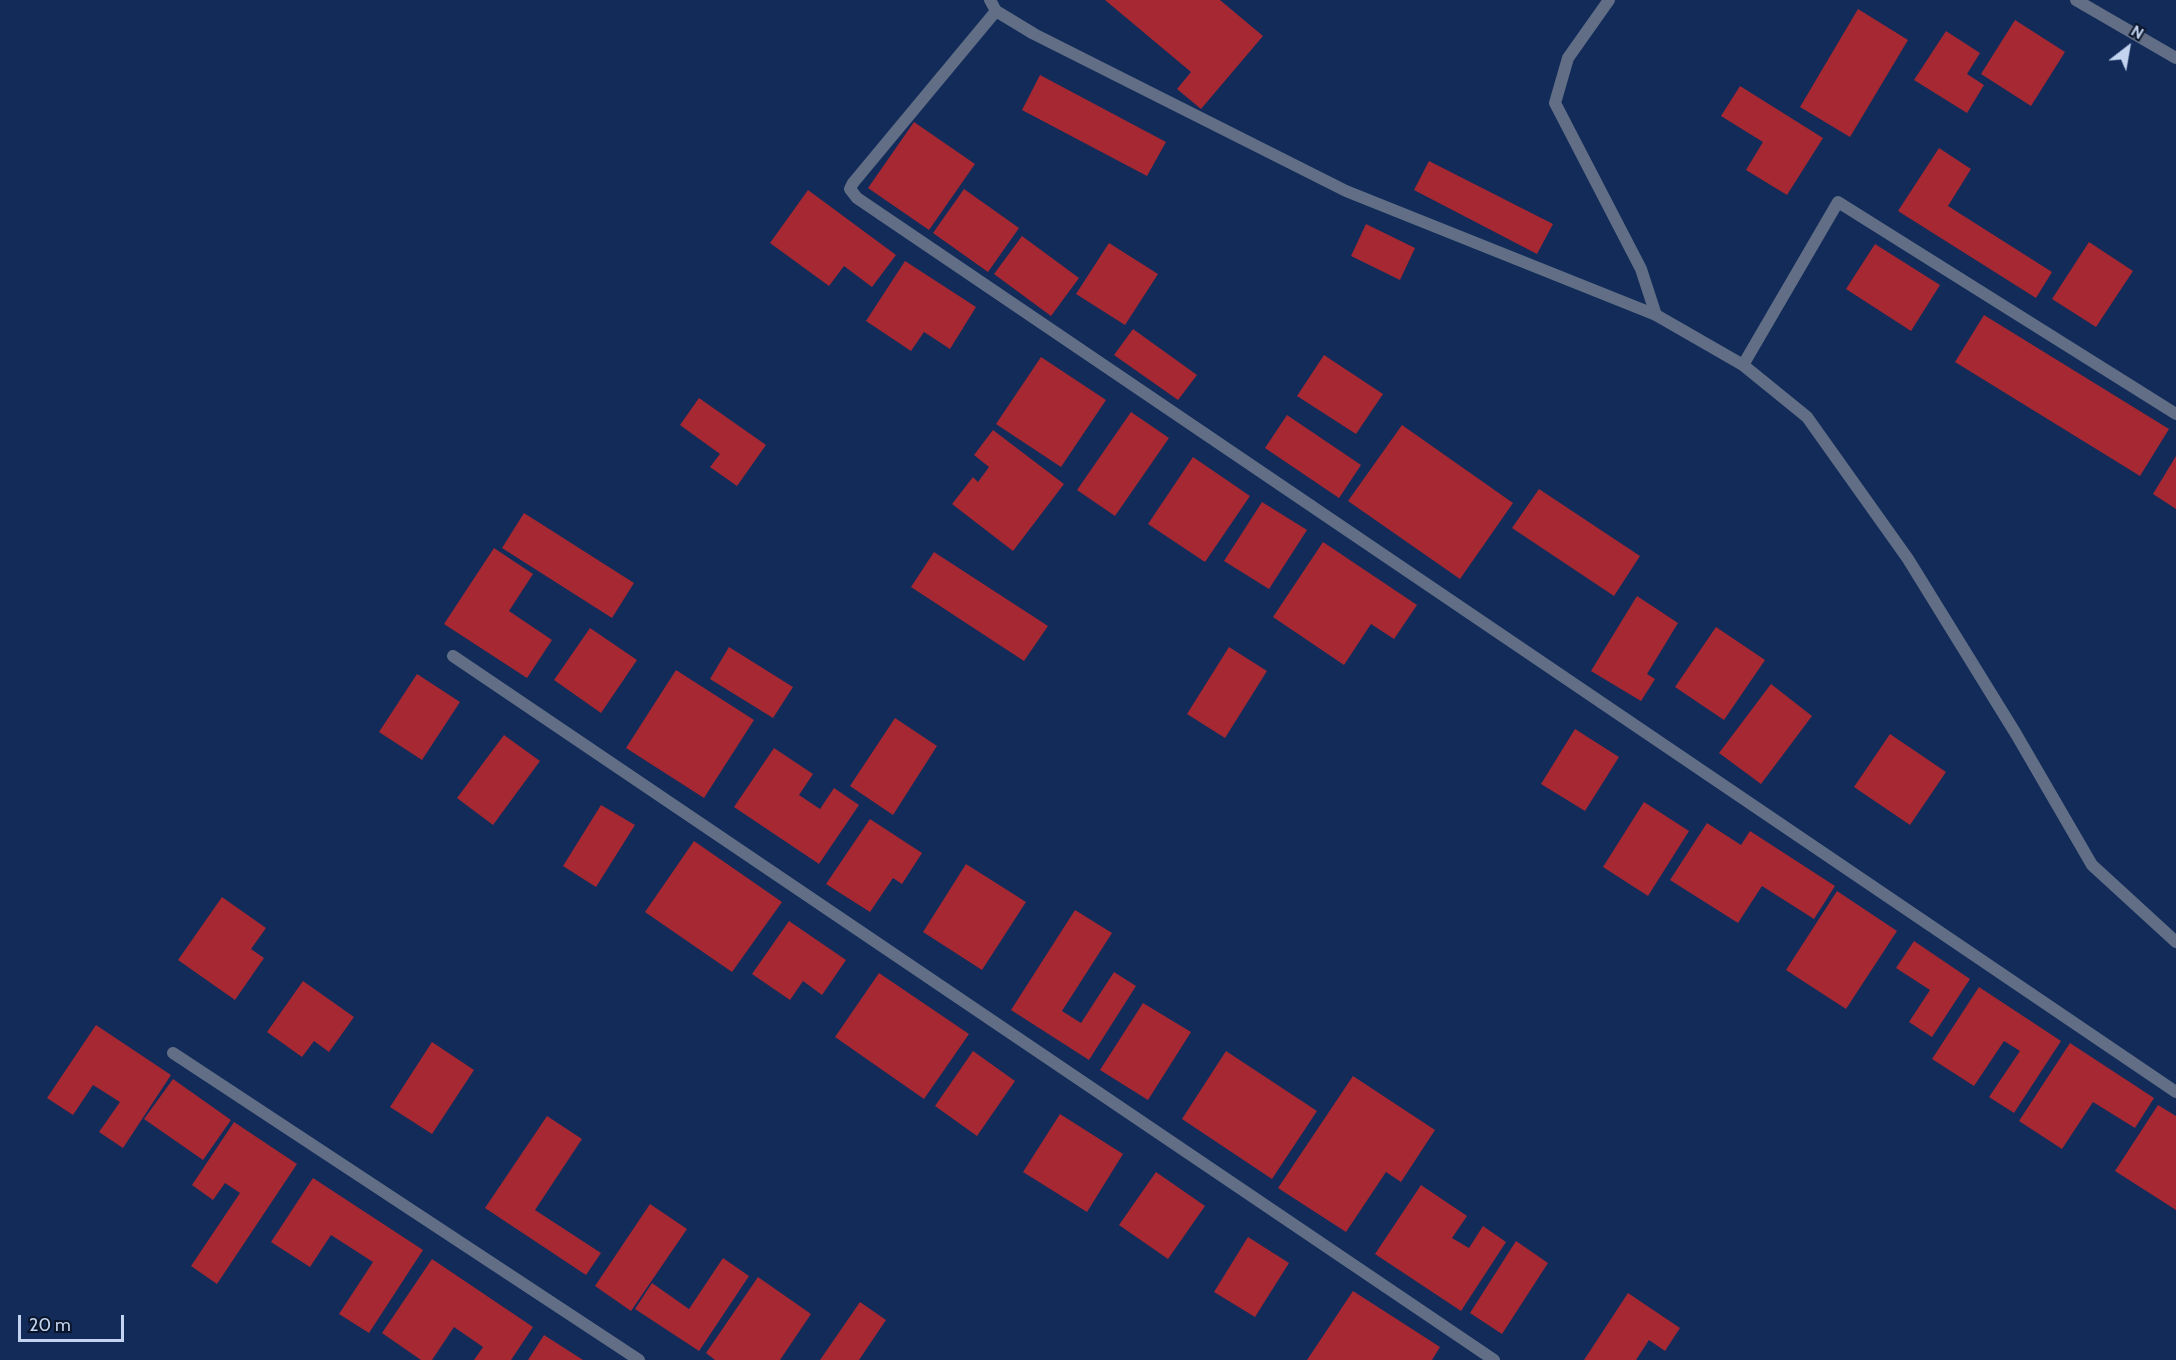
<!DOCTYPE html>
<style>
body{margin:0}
#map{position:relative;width:2176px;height:1360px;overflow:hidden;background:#122b59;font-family:Cabin,sans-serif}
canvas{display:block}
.north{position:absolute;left:2098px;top:18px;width:60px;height:60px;-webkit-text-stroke:4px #0a1529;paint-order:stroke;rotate:31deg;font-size:16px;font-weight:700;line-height:24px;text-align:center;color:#c3d4f1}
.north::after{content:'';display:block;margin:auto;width:21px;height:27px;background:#c3d4f1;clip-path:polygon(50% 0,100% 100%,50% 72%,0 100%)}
.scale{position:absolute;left:18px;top:1315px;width:106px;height:27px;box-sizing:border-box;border:3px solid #c3d4f1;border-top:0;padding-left:8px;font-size:18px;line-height:21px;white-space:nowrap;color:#c3d4f1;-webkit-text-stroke:4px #0a1529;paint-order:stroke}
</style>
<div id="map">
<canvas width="2176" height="1360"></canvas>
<div class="north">N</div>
<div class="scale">20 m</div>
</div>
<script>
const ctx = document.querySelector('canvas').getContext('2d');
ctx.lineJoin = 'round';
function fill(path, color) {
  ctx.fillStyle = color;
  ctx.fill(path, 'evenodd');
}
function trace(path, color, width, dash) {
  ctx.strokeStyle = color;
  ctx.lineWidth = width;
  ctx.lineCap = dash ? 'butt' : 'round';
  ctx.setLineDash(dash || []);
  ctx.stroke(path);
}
fill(new Path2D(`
 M1105,0H1220L1263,36L1201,109L1177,89L1191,72Z
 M1858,9L1908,40L1850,137L1800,107Z
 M2015,20L2065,52L2031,106L1981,74Z
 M1946,31L1980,53L1967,74L1984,85L1967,113L1914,80Z
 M1040,75L1166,142L1147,176L1022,110Z
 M1740,86L1823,138L1787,195L1746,170L1763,142L1721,116Z
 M914,122L975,164L929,230L868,188Z
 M1939,148L1971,169L1948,206L2052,272L2036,298L1898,211Z
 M1429,161L1553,224L1537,254L1414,190Z
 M964,189L1019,228L988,272L933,233Z
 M808,190L896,255L872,287L844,266L829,286L770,243Z
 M1366,224L1415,248L1400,280L1351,256Z
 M1022,236L1079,278L1051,316L994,274Z
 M2089,242L2133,271L2096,327L2052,299Z
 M1109,243L1158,274L1125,325L1076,294Z
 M1875,244L1940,285L1911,331L1846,289Z
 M905,261L976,307L950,349L924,332L911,351L866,321Z
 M1984,315L2169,429L2140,476L1955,362Z
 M1133,329L1197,375L1178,400L1114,355Z
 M1324,355L1383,394L1356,434L1297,396Z
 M1041,357L1106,400L1061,467L996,424Z
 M699,398L766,445L737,486L710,467L720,454L680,425Z
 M1131,412L1169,438L1115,516L1077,490Z
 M1287,415L1361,465L1339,498L1265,448Z
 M1402,425L1513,503L1460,579L1348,501Z
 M993,430L1064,484L1013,551L952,504L973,477L978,482L989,467L974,455Z
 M2176,456V509L2153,494Z
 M1193,457L1250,496L1205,562L1148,524Z
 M1539,489L1640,556L1614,596L1512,528Z
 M1262,502L1307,530L1269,589L1224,561Z
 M524,513L634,583L612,618L502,548Z
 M1323,542L1417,605L1394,639L1371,624L1344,665L1273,617Z
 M494,548L533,574L509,611L552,640L527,678L444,624Z
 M934,552L1048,626L1024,661L911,587Z
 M1637,596L1678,623L1647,674L1655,679L1641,701L1591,671Z
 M1716,627L1765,660L1724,720L1675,687Z
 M590,628L637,660L601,713L554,680Z
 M729,647L793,687L773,718L710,679Z
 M1229,647L1267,671L1225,738L1187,714Z
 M676,670L754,720L704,798L626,748Z
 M417,674L460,702L422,760L379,732Z
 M1771,684L1812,716L1761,784L1719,753Z
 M895,718L937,746L893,815L850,786Z
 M1575,729L1619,757L1585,811L1541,784Z
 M1890,734L1946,772L1910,825L1854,787Z
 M504,735L540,761L493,825L457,798Z
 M774,748L813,774L799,795L820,809L834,788L859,805L819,864L734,807Z
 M1644,802L1689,831L1648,896L1603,867Z
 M601,805L635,825L596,887L563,866Z
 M870,819L922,853L902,884L893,878L870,912L826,884Z
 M1707,823L1741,845L1750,831L1835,886L1814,919L1762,886L1738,923L1670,880Z
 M694,841L782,902L732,972L645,912Z
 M966,864L1026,902L982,970L923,932Z
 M1837,891L1897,931L1846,1009L1786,970Z
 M222,897L266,928L251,949L264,958L235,1000L178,960Z
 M1075,910L1112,933L1062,1011L1081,1023L1114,972L1136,986L1089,1060L1011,1010Z
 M789,921L846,960L822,995L803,981L790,1000L752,974Z
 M1914,941L1970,979L1932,1037L1909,1022L1930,990L1896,968Z
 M879,973L969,1034L924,1099L835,1037Z
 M303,981L354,1017L329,1052L314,1041L302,1057L267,1032Z
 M1979,987L2061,1041L2014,1113L1989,1097L2020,1051L2004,1041L1974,1086L1932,1059Z
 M1143,1003L1191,1032L1148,1100L1100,1070Z
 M96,1025L171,1075L123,1148L99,1132L120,1102L93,1085L73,1115L47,1098Z
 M432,1042L474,1070L432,1134L390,1107Z
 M2070,1043L2154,1098L2135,1128L2093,1102L2062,1149L2019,1121Z
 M973,1051L1015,1081L977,1136L935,1106Z
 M1226,1051L1317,1111L1272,1179L1182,1119Z
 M1353,1076L1435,1130L1401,1182L1386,1172L1346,1232L1278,1188Z
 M173,1079L231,1120L203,1160L144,1119Z
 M2158,1105L2176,1116V1210L2115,1171Z
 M1060,1114L1123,1154L1087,1212L1023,1172Z
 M547,1116L582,1139L535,1210L601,1253L586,1275L485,1208Z
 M234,1122L297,1164L217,1284L191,1266L240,1193L225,1183L213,1200L192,1185Z
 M1156,1172L1205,1206L1168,1259L1119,1225Z
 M313,1178L423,1250L369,1333L339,1314L373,1262L331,1235L310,1267L271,1242Z
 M1421,1185L1467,1216L1452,1238L1469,1248L1483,1226L1506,1242L1461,1311L1375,1254Z
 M650,1204L687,1229L631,1311L595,1286Z
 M1248,1237L1289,1263L1255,1317L1214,1292Z
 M1516,1241L1548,1263L1502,1334L1470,1313Z
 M723,1258L749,1276L699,1351L635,1309L652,1283L689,1309Z
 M432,1259L533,1327L511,1360H474L483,1347L454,1327L432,1360H421L382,1333Z
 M758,1277L811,1314L780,1360H715L706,1353Z
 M1353,1291L1440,1347L1432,1360H1307Z
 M1628,1293L1680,1328L1665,1351L1649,1340L1636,1360H1584Z
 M860,1302L886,1320L859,1360H820Z
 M544,1335L583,1360H528Z`), '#a52833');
trace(new Path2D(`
 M1609,0L1568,58L1555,103L1641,269L1656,315
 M2076,0L2176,58
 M1743,365L1838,202L2176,414`), '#616e85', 12);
trace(new Path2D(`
 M990,0L996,11L853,183L850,189L857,198L2176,1092
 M996,11L1034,34L1346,191L1656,315L1743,365L1807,417L1908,559L2016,734L2092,865L2176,942
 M453,656L1494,1360
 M173,1053L639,1360`), '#616e85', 12);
</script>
